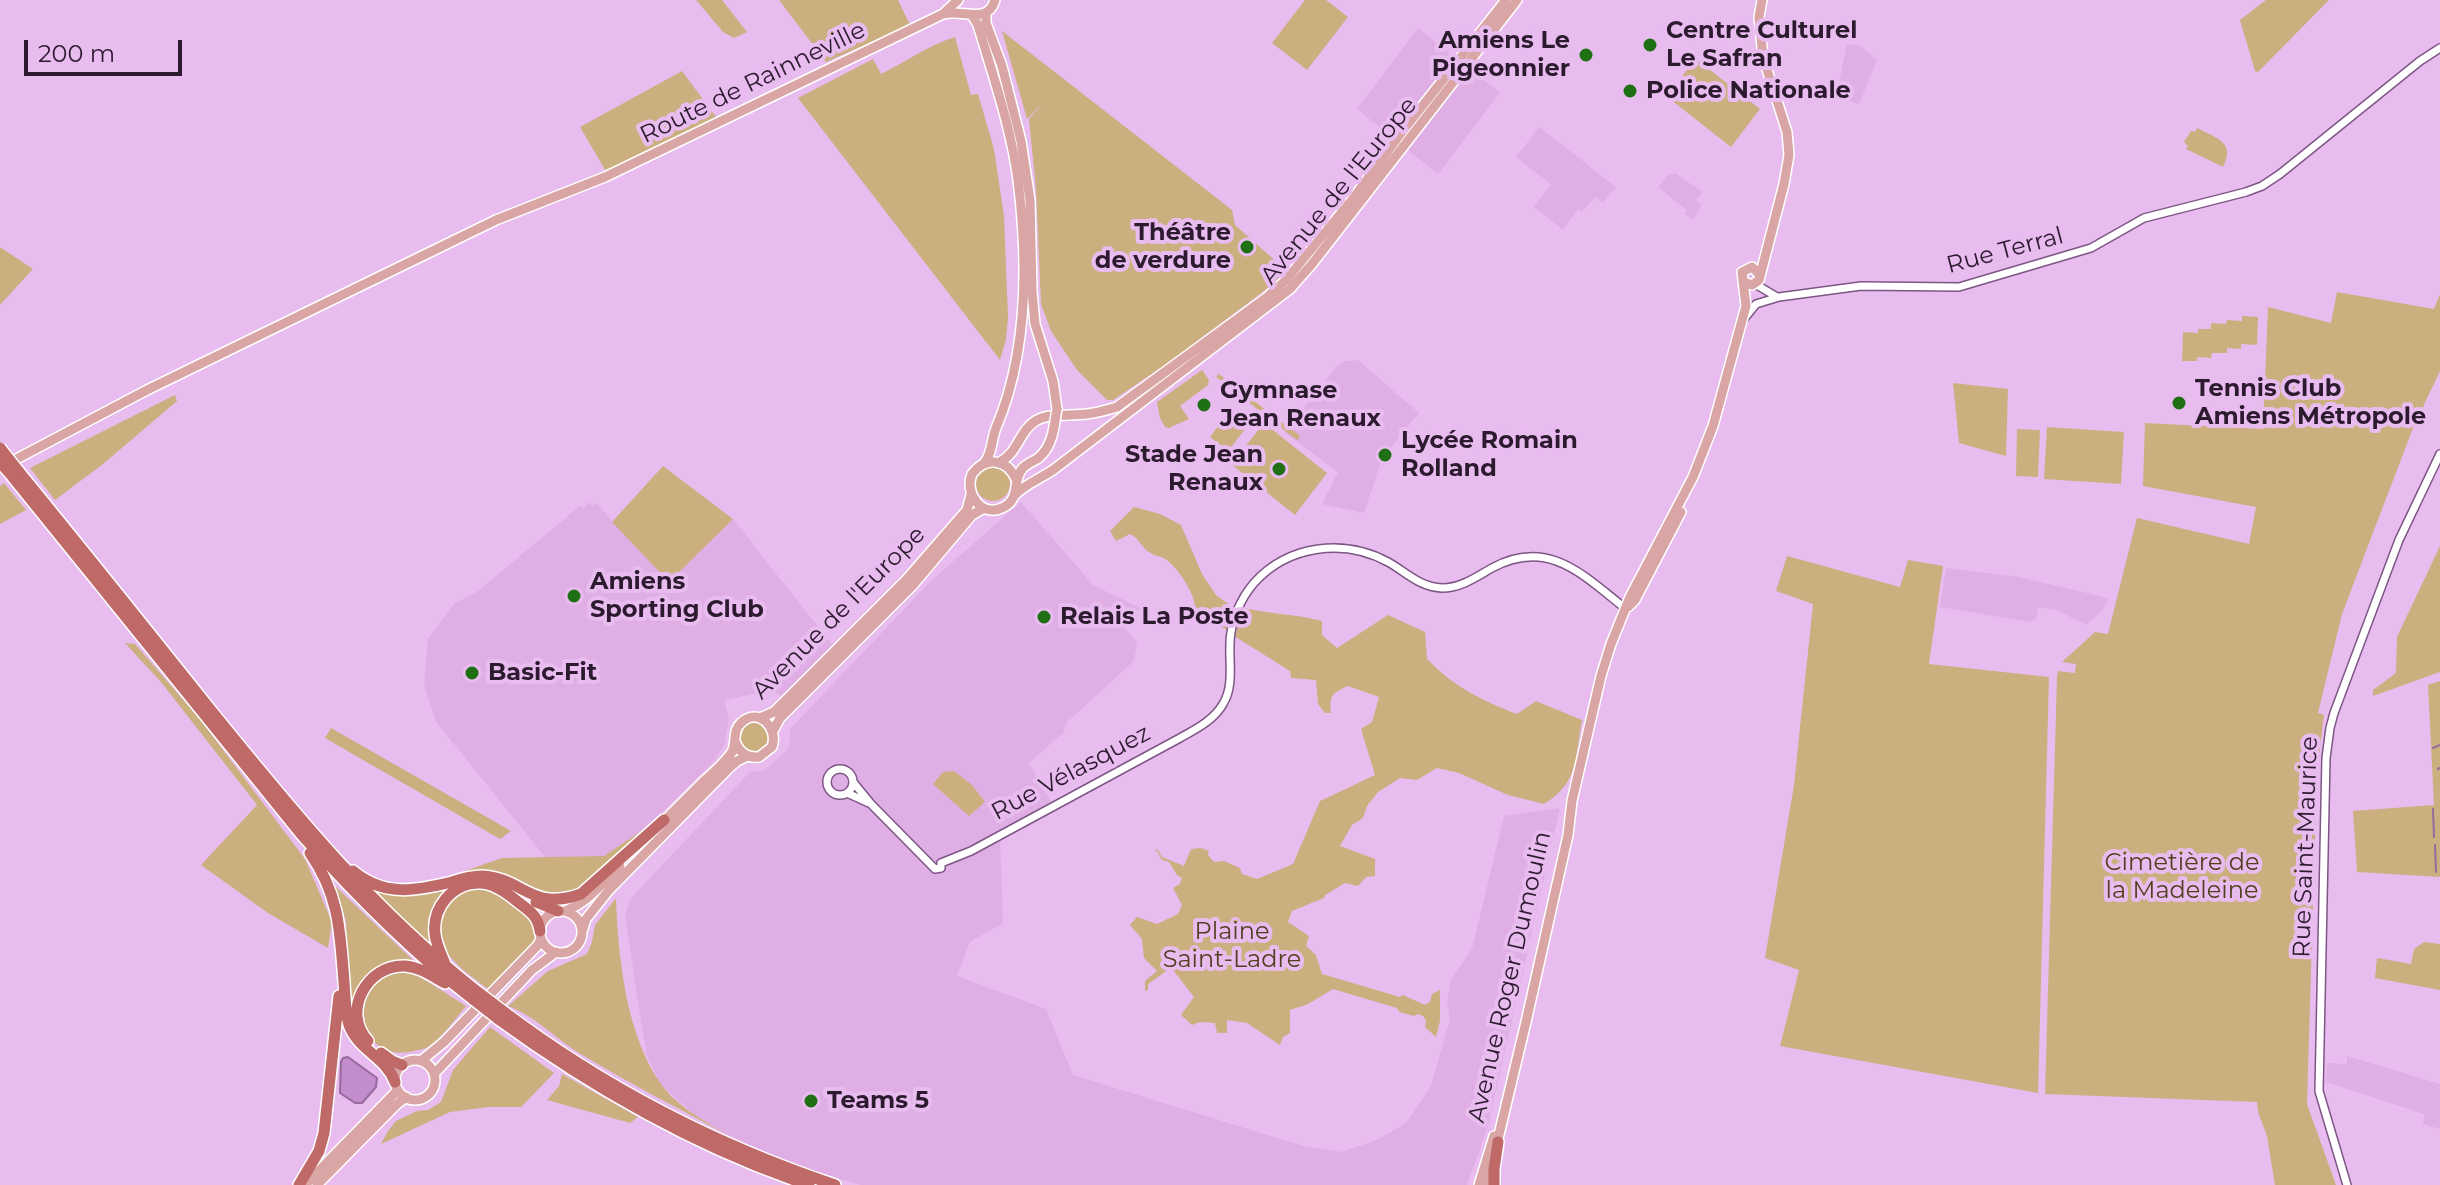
<!DOCTYPE html>
<meta charset="utf-8">
<style>
body{margin:0}
#map{position:relative;width:2440px;height:1185px;overflow:hidden;background:#e9bcf0;font-family:Montserrat,sans-serif}
canvas{display:block}
.scale{position:absolute;left:24px;top:40px;width:158px;height:36px;box-sizing:border-box;border:4px solid #2c1b2e;border-top:0;padding-left:10px;font-size:24px;line-height:28px;white-space:nowrap;color:#2c1b2e;-webkit-text-stroke:6px #e9bcf0;paint-order:stroke}
</style>
<div id="map">
<canvas width="2440" height="1185"></canvas>
<div class="scale">200 m</div>
</div>
<script>
const ctx = document.querySelector('canvas').getContext('2d');
ctx.lineJoin = 'round';
function fill(path, color) {
  ctx.fillStyle = color;
  ctx.fill(path, 'evenodd');
}
function trace(path, color, width, dash) {
  ctx.strokeStyle = color;
  ctx.lineWidth = width;
  ctx.lineCap = dash ? 'butt' : 'round';
  ctx.setLineDash(dash || []);
  ctx.stroke(path);
}
function drawText(font, color, halo, rows, align = 'center') {
  ctx.font = font + ' Montserrat,sans-serif';
  ctx.lineWidth = 8;
  ctx.setLineDash([]);
  ctx.textBaseline = 'middle';
  ctx.strokeStyle = halo;
  ctx.fillStyle = color;
  for (const [text, x, y, turn = 0] of rows) {
    ctx.save();
    ctx.translate(x, y);
    ctx.rotate((+turn || 0) * Math.PI / 180);
    ctx.textAlign = isNaN(turn) ? turn : align;
    if (halo) ctx.strokeText(text, 0, 0);
    ctx.fillText(text, 0, 0);
    ctx.restore();
  }
}
fill(new Path2D(`
 M1418,28L1500,93L1438,174L1357,109Z
 M1847,44L1861,46L1877,60L1859,104L1845,100L1837,92Z
 M1539,127L1616,187L1603,203L1595,197L1582,212L1578,209L1563,230L1534,207L1551,184L1516,157Z
 M1670,173L1673,175L1675,173L1702,192L1696,200L1701,205L1693,220L1685,214L1687,210L1658,187Z
 M1358,360L1419,413L1382,458L1364,513L1322,504L1338,472L1284,432L1337,366L1345,361Z
 M589,502L592,506L596,503L669,582L733,519L835,648L781,696L771,690L724,700L729,719L724,746L713,762L647,827L604,856L546,858L436,722L424,684L428,639L454,604L478,591L580,506L583,508Z
 M1021,502L1093,585L1140,608L1123,626L1137,642L1134,661L1066,723L1064,732L1029,763L1055,808L1000,838L1003,923L970,942L957,976L1046,1009L1073,1075L1303,1146L1341,1152L1377,1140L1406,1123L1431,1086L1450,1019L1447,1001L1451,979L1472,949L1504,816L1560,808L1488,1126L1467,1185H861L797,1166L730,1136L695,1115L661,1085L647,1056L637,996L625,914L631,898L750,772L765,770L789,748L790,729L932,580Z
 M1946,568L2019,577L2108,598L2103,610L2086,625L2057,610L2038,607L2036,619L2030,622L1940,607Z
 M2347,1056L2440,1084V1129L2423,1124L2424,1114L2326,1082L2327,1063L2347,1064Z`), '#deaee5');
fill(new Path2D(`
 M696,0H722L747,32L734,38L723,32Z
 M779,0H898L910,25L826,62Z
 M1305,0H1326L1348,17L1307,70L1272,43Z
 M2266,0H2329L2258,72L2255,71L2240,20Z
 M1002,31L1232,210L1235,225L1287,271L1264,291L1168,363L1113,400H1107L1077,370L1051,331L1041,304L1036,189L1029,119L1043,103L1027,119Z
 M955,37L971,95L978,94L994,149L1004,216L1008,317L1006,339L1000,360L798,98L873,59L881,74C906,62 928,45 955,37Z
 M1696,59L1760,109L1731,147L1666,96Z
 M682,71L716,117L607,173L580,127Z
 M2197,128C2216,138 2236,142 2223,167L2186,149L2188,146L2184,142L2191,131L2195,132Z
 M0,247L33,269L0,305Z
 M2337,292L2434,309L2440,294V371L2413,428L2342,614L2318,713L2324,715L2317,771L2307,1104L2336,1185H2275L2267,1136L2258,1112L2257,1102L2045,1094L2057,677L2058,671L2075,673L2076,664L2062,662L2095,632L2108,634L2137,518L2249,544L2256,507L2143,486L2145,423L2263,429L2268,307L2331,323Z
 M2242,316L2258,317L2257,345L2241,344V349L2227,348V353H2212L2211,358L2197,357V361H2182L2183,332L2198,333V329H2211V323L2226,324L2227,320L2242,321Z
 M1202,370L1209,380L1208,385L1180,406L1189,419L1169,428L1165,427L1160,418L1157,402Z
 M1219,374L1300,436L1297,440L1216,377Z
 M1953,383L2008,389L2006,456L1959,443Z
 M175,395L177,401L103,464L55,500L30,468Z
 M1230,410L1249,424L1228,451L1210,437Z
 M1264,423L1327,473L1295,515L1231,464Z
 M2047,427L2124,432L2121,484L2044,479Z
 M2017,429L2040,430L2038,477L2016,476Z
 M663,466L733,519L669,582L612,522Z
 M976 484a17 17 0 1 1 34 0a17 17 0 1 1-34 0Z
 M4,483L26,510L0,524V486Z
 M1134,507L1160,514L1181,525L1202,574L1216,595L1234,608L1227,630L1195,611C1197,596 1179,570 1167,560C1162,556 1154,556 1149,552C1141,547 1140,539 1130,534L1116,541L1110,531Z
 M2440,546V672L2373,696V690L2396,673L2397,637Z
 M1787,556L1900,587L1908,560L1943,566L1929,664L2049,677L2038,1093L1780,1046L1799,970L1765,958L1794,785L1813,604L1776,591Z
 M1244,608C1270,614 1296,614 1322,621V635L1337,648L1388,615L1425,632L1427,659C1454,687 1481,700 1517,714L1536,701L1582,720C1575,757 1579,783 1544,804L1508,795L1459,773L1437,768L1417,780L1400,778L1378,792L1367,806L1363,818L1352,825L1340,846L1375,859V876L1366,877L1358,886L1345,883L1325,895L1324,898L1292,911L1288,922L1309,936L1306,946L1316,955L1322,974L1400,997L1403,995L1425,1005L1430,1002L1432,994L1440,990V1021L1436,1037L1425,1027L1426,1021L1423,1016L1418,1014L1414,1016L1399,1012L1397,1008L1333,989L1308,1004L1290,1010V1033L1283,1037L1280,1045L1247,1023L1227,1020V1033H1217L1215,1023L1200,1022L1192,1025L1181,1015L1194,997L1173,970L1169,969L1148,984V990L1145,991V981L1157,971L1144,958L1142,939L1130,925L1137,917L1157,924L1178,914L1182,905L1173,888L1180,884L1182,878L1177,875L1169,862L1162,860L1157,851L1154,852L1157,849L1162,857L1184,866L1191,849L1201,848L1209,851L1208,855L1214,862L1224,861L1240,868L1242,874L1257,879L1293,864L1320,801L1375,775L1361,729L1372,722L1379,697L1348,686C1332,693 1329,696 1331,713H1325L1318,704L1316,680L1291,678L1290,671L1234,636Z
 M125,643L135,644L199,718L305,859L332,922L328,948L268,913L201,865L257,805L161,682Z
 M2440,681V877L2357,872L2353,811L2434,805L2428,685Z
 M740 737a14 14 0 1 1 28 0a14 14 0 1 1-28 0Z
 M331,728L511,831L500,839L325,738Z
 M954,771L972,785L985,802L969,816L933,784L943,772Z
 M647,827L576,892L545,896L504,874L489,871H465L502,858L604,856Z
 M334,885L416,963C374,963 366,969 350,1009L346,921Z
 M446,886L448,892L438,904L435,950L368,887C395,898 419,894 446,886Z
 M472,888L492,890L528,916L536,926L535,939L527,950L488,989L463,970L443,950L438,919L455,894Z
 M616,898C618,956 626,1035 661,1084C677,1107 707,1122 730,1136C680,1109 628,1083 579,1053C555,1038 535,1016 508,1006L548,971L587,954L592,942L595,925Z
 M2424,942L2440,944V990L2375,978L2377,958L2411,964L2414,949Z
 M411,971L466,1006C455,1019 442,1038 428,1047C423,1050 415,1050 410,1052C356,1062 337,975 411,971Z
 M490,1027L554,1073L521,1107H489L450,1112L381,1144L388,1131L396,1121L417,1111L428,1110L441,1102L453,1070Z
 M562,1074L638,1117L630,1123L547,1100L559,1086Z`), '#cbaf7e');
const water = new Path2D(`
 M348,1057L377,1078L376,1087L362,1103H355L340,1093L341,1062L343,1058Z`);
fill(water, '#c38ccc');
trace(water, '#966a9d', 2);
trace(new Path2D(`
 M2433,748L2440,745
 M2438,769L2440,768
 M2433,809L2434,837
 M2435,845L2436,872`), '#966a9d', 2);
const minor = new Path2D(`
 M1755,284L1777,297
 M1743,320L1756,304L1779,297L1861,286L1959,287L2091,248L2144,218L2246,192L2262,186L2280,174L2420,61L2440,48
 M827 782a13 13 0 1 1 26 0a13 13 0 1 1-26 0Z
 M853,782L871,804L935,869L941,868V863
 M847,793L869,803
 M941,863L971,851L1180,738C1196,729 1214,720 1223,704C1234,686 1229,664 1230,644C1230,623 1240,599 1254,583C1288,545 1344,538 1388,562C1406,572 1419,587 1442,588C1461,588 1476,577 1492,568C1549,537 1584,576 1626,609
 M2347,1185L2319,1091L2326,758L2330,728L2334,713L2399,540L2440,454`);
const major = new Path2D(`
 M944,14C963,9 988,25 995,0
 M986,14V23L1002,66L1021,141L1030,200L1032,291L1035,324L1053,381L1057,409
 M972,15L978,25C993,76 1011,127 1018,180C1028,260 1028,353 996,428C991,440 993,452 985,462
 M1744,282L1752,285L1759,280L1784,184L1789,155L1787,132L1763,57L1759,17L1762,0
 M1000,462C1019,452 1019,430 1037,420C1050,413 1071,416 1087,414C1097,413 1107,410 1117,407L1266,298L1286,280L1355,196L1401,133L1506,0
 M7,464L147,390L496,220L605,177L943,14L958,0
 M1016,479C1007,459 986,456 972,474C964,494 982,519 1004,507C1021,498 1012,481 1022,469C1026,464 1032,462 1037,459C1048,451 1052,439 1054,427
 M1015,495C1024,485 1041,478 1053,470L1290,289L1312,264L1517,0
 M1628,607L1635,600L1681,512
 M760,718L774,712L907,579L967,510L971,495
 M773,731L780,718L913,585L972,515L984,508
 M661,824C676,809 691,794 706,779C715,771 725,763 732,752C737,743 732,731 741,723C758,706 779,728 772,747L759,757C747,758 739,753 735,741
 M540 932a21 21 0 1 1 42 0a21 21 0 1 1-42 0Z
 M565,911C587,903 604,882 620,866
 M583,929L586,919L609,890L729,768L737,761L748,756
 M395 1080a20 20 0 1 1 40 0a20 20 0 1 1-40 0Z
 M421,1061L444,1042L538,945L541,938
 M434,1074L532,970L556,952
 M1496,1147L1526,1022L1568,835L1572,801L1601,676L1611,644L1630,597L1693,477L1713,426L1746,306L1742,272L1752,267L1759,274
 M305,1185L398,1090
 M317,1185L396,1105L406,1097
 M1479,1185L1494,1136
 M1485,1185L1492,1161`);
const highway = new Path2D(`
 M19,472C83,550 146,629 209,708C294,813 372,909 479,993
 M12,476L302,835C355,894 411,951 474,1000
 M310,853C340,896 340,933 344,982C345,996 345,1012 349,1025C358,1050 387,1058 395,1082
 M353,871C384,897 415,891 452,882C461,879 472,876 482,876C524,878 530,912 581,894L664,820
 M536,902L558,911
 M445,964C441,954 436,944 435,934C432,908 452,883 479,883C494,883 507,893 518,902C530,911 538,916 540,931
 M504,1012C605,1088 716,1145 835,1185
 M497,1018C593,1088 696,1147 809,1185
 M368,1041C341,1012 367,964 405,966C420,967 432,976 445,983
 M381,1053L392,1061L402,1065
 M299,1185L319,1151L324,1133L339,996
 M1494,1185V1169L1498,1142`);
trace(minor, '#7e5685', 10);
trace(major, '#fff', 12);
trace(highway, '#fff', 14);
trace(minor, '#fff', 7);
trace(major, '#d9a6a5', 9);
trace(highway, '#bf6a69', 11);
const majorBridge = new Path2D(`
 M1054,427L1057,409`);
const highwayBridge = new Path2D(`
 M0,448L19,472
 M0,462L12,476
 M479,993L504,1012
 M474,1000L497,1018`);
trace(majorBridge, '#fff', 12, []);
trace(highwayBridge, '#fff', 14, []);
trace(majorBridge, '#d9a6a5', 9);
trace(highwayBridge, '#bf6a69', 11);
for (const [x, y, r, color] of [
 [1650,45,8,"#1f6f15"],
 [1586,55,8,"#1f6f15"],
 [1630,91,8,"#1f6f15"],
 [1247,247,8,"#1f6f15"],
 [2179,403,8,"#1f6f15"],
 [1204,405,8,"#1f6f15"],
 [1385,455,8,"#1f6f15"],
 [1279,469,8,"#1f6f15"],
 [574,596,8,"#1f6f15"],
 [1044,617,8,"#1f6f15"],
 [472,673,8,"#1f6f15"],
 [811,1101,8,"#1f6f15"]
]) {
  const dot = new Path2D();
  dot.arc(x, y, r, 0, 2 * Math.PI);
  ctx.fillStyle = color;
  ctx.fill(dot);
  trace(dot, '#e9bcf0', 3);
}
drawText('bold 24px', '#2c1b2e', '#e9bcf0', [
 ["Centre Culturel",1666,31],
 ["Le Safran",1666,59],
 ["Amiens Le",1570,41,"right"],
 ["Pigeonnier",1570,69,"right"],
 ["Police Nationale",1646,91],
 ["Théâtre",1231,233,"right"],
 ["de verdure",1231,261,"right"],
 ["Tennis Club",2195,389],
 ["Amiens Métropole",2195,417],
 ["Gymnase",1220,391],
 ["Jean Renaux",1220,419],
 ["Lycée Romain",1401,441],
 ["Rolland",1401,469],
 ["Stade Jean",1263,455,"right"],
 ["Renaux",1263,483,"right"],
 ["Amiens",590,582],
 ["Sporting Club",590,610],
 ["Relais La Poste",1060,617],
 ["Basic-Fit",488,673],
 ["Teams 5",827,1101]
], 'left');
drawText('24px', '#2c1b2e', '#e9bcf0', [
 ["Route de Rainneville",753,83,-26],
 ["Avenue de l'Europe",1339,191,-51],
 ["Rue Terral",2005,251,-15],
 ["Avenue de l'Europe",839,613,-45],
 ["Rue Vélasquez",1071,773,-28],
 ["Rue Saint-Maurice",2306,847,-88],
 ["Avenue Roger Dumoulin",1510,977,-77]
]);
drawText('24px', '#513f1d', '#e9bcf0', [
 ["Cimetière de",2182,863],
 ["la Madeleine",2182,891],
 ["Plaine",1232,932],
 ["Saint-Ladre",1232,960]
]);
</script>
